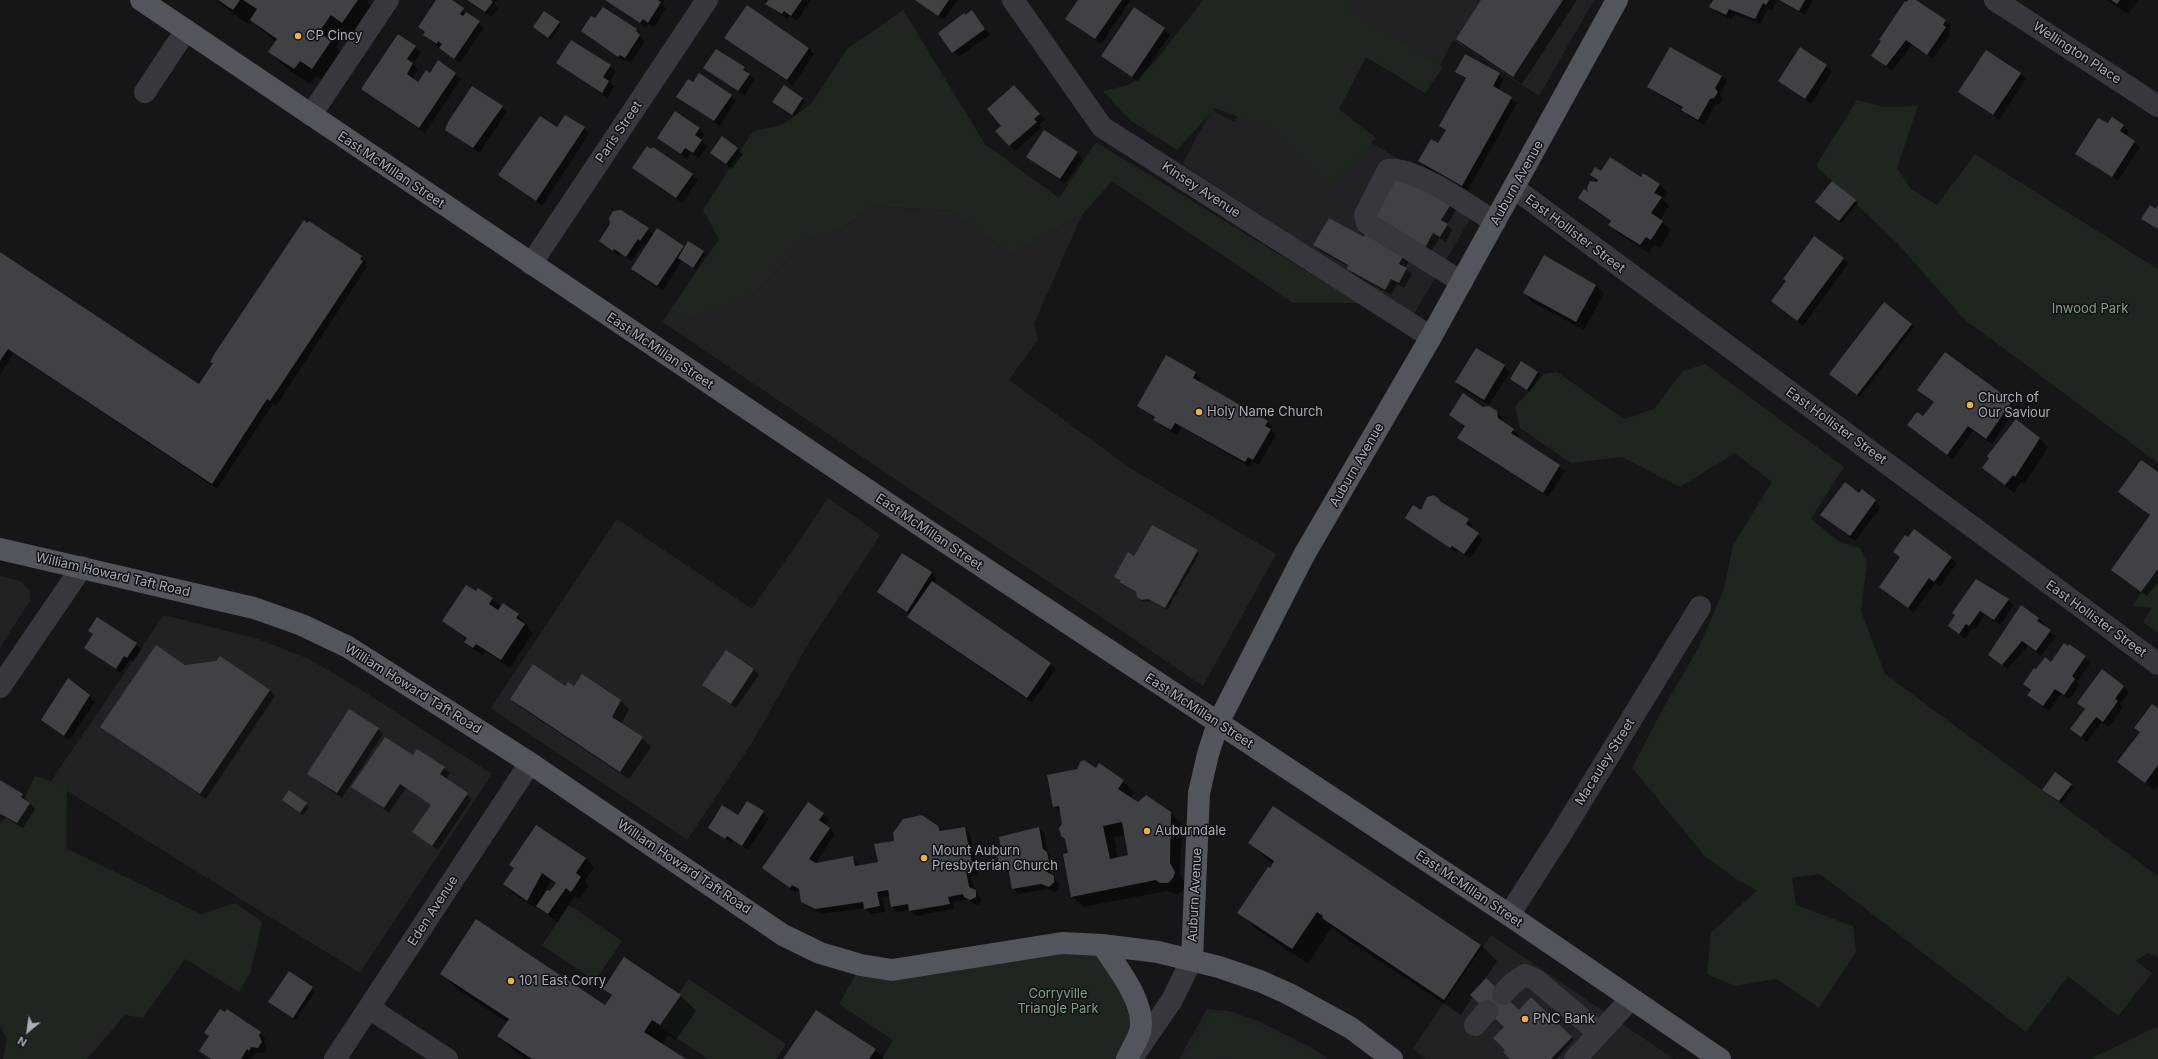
<!DOCTYPE html>
<style>
body{margin:0}
#map{position:relative;width:2158px;height:1059px;overflow:hidden;background:#161618;font-family:Inter,sans-serif}
canvas{display:block}
.north{position:absolute;left:8px;top:1011px;width:40px;height:40px;-webkit-text-stroke:3px #111113;paint-order:stroke;rotate:209deg;font-size:11px;font-weight:700;line-height:16px;text-align:center;color:#a8adb8}
.north::after{content:'';display:block;margin:auto;width:14px;height:18px;background:#a8adb8;clip-path:polygon(50% 0,100% 100%,50% 72%,0 100%)}
</style>
<div id="map">
<canvas width="2158" height="1059"></canvas>
<div class="north">N</div>
</div>
<script>
const ctx = document.querySelector('canvas').getContext('2d');
ctx.lineJoin = 'round';
function fill(path, color) {
  ctx.fillStyle = color;
  ctx.fill(path, 'evenodd');
}
function trace(path, color, width, dash) {
  ctx.strokeStyle = color;
  ctx.lineWidth = width;
  ctx.lineCap = dash ? 'butt' : 'round';
  ctx.setLineDash(dash || []);
  ctx.stroke(path);
}
function drawText(font, color, halo, rows, align = 'center') {
  ctx.font = font + ' Inter,sans-serif';
  ctx.lineWidth = 3;
  ctx.setLineDash([]);
  ctx.textBaseline = 'middle';
  ctx.strokeStyle = halo;
  ctx.fillStyle = color;
  for (const [text, x, y, turn = 0] of rows) {
    ctx.save();
    ctx.translate(x, y);
    ctx.rotate((+turn || 0) * Math.PI / 180);
    ctx.textAlign = isNaN(turn) ? turn : align;
    if (halo) ctx.strokeText(text, 0, 0);
    ctx.fillText(text, 0, 0);
    ctx.restore();
  }
}
fill(new Path2D(`
 M1333,0H1594L1539,96L1453,40L1440,65Z
 M1262,78L1478,206L1414,314L1182,164L1212,110L1234,122Z
 M874,206L951,211L1010,254L1082,215L1034,324L1038,339L1009,380L1130,468L1276,554L1203,686L662,322L670,310L755,293L807,239L838,231Z
 M828,498L880,535L811,639L753,741L687,840L491,708L617,519L752,609Z
 M0,576L20,581L30,590V601L0,647Z
 M164,615L258,639L309,659L355,686L492,774L360,973L51,781Z
 M1491,935L1674,1059H1425L1413,1048Z
 M1207,1009L1229,1011L1258,1021L1314,1049L1328,1059H1179Z`), '#222225');
fill(new Path2D(`
 M1203,0H1348L1346,7L1443,67L1425,93L1366,57L1339,109L1376,138L1330,188L1271,129L1215,108L1177,150L1131,121L1103,91L1129,85L1154,63Z
 M903,10L985,144L1059,198L1096,142L1358,303H1293L1112,181L1082,215L1010,254L951,211L874,206L838,231L807,239L755,293L683,321L670,310L719,239L703,210L753,131L782,125L812,103L847,49Z
 M1857,100L1884,107L1918,106L1897,168L1911,189L1937,205L1975,154L2158,269V463L1964,319L1898,244L1816,166Z
 M1705,364L1844,467L1811,519L1838,541L1860,548L1867,563L1861,611L1885,674L2158,876V958L2148,953L2136,961L2152,973L2118,1016L2068,976L2026,1032L1820,874L1792,878L1796,905L1853,926L1856,952L1819,1008L1776,979L1735,986L1707,974L1711,933L1757,890L1736,879L1705,856L1632,768L1660,714L1699,647L1724,589L1733,545L1772,482L1735,453L1680,487L1622,457L1571,463L1520,428L1515,407L1544,374L1557,372L1624,419L1654,409L1683,371Z
 M2158,569V633L2143,622L2152,608L2132,606Z
 M35,776L67,786L66,848L201,914L235,903L262,922L251,971L239,992L185,959L143,1018L125,1015L87,1059H3L7,1039L0,1027V823L24,799Z
 M569,905L622,941L595,981L542,945Z
 M1102,945L1136,998L1131,1059H882L893,1040L839,1004L861,965Z
 M688,979L786,1044L776,1059H708L658,1026Z
 M1214,1012C1250,1018 1291,1039 1321,1059H1225L1221,1056L1218,1059H1185L1207,1019Z
 M2158,1026V1059H2090Z`), '#1e261f');
fill(new Path2D(`
 M215,0H368L367,2L377,12L359,38L347,30L336,47L346,57L328,84L316,76L310,84L286,68L270,52L276,42L252,21L249,25Z
 M437,0H450L484,28L460,63L430,40L419,27Z
 M466,0H497L494,4L498,8L491,17Z
 M607,0H664L662,5L666,8L654,27L648,24L646,28Z
 M765,0H811L797,21L790,16L787,19L772,9Z
 M916,0H958L944,20Z
 M1079,0H1131L1101,44L1066,19Z
 M1482,0H1577L1522,84L1465,47L1457,39Z
 M1711,0H1813L1805,15L1777,0L1772,10L1769,8L1760,24L1735,14L1731,20L1716,12L1711,6L1713,1Z
 M1909,0H1914L1945,21L1951,26L1948,31L1950,34L1933,59L1912,45L1892,71L1873,56Z
 M2107,0H2138L2128,14Z
 M1135,8L1170,35L1138,82L1103,56Z
 M972,12L990,35L959,57L953,52L966,16Z
 M559,22L561,25L551,40L536,29Z
 M636,30L645,41L631,63L626,60L624,62L583,31Z
 M398,35L421,52L413,64L418,69L412,79L419,83L430,74L438,62L461,79L425,133L362,89Z
 M726,38L809,48L814,54L793,85Z
 M1670,48L1722,77L1727,82L1720,95L1723,98L1720,104L1715,105L1704,125L1688,116L1683,109L1654,92L1648,86Z
 M557,63L610,66L616,71L609,82L614,87L608,98Z
 M1826,65L1832,71L1811,104L1779,81Z
 M705,68H744L754,80L744,96Z
 M1456,72L1499,74L1504,79L1498,90L1517,103L1468,190L1425,167L1420,161L1439,145L1446,132L1440,126L1466,80Z
 M2020,74L2026,79L1999,120L1960,92Z
 M1014,86L1045,120L1039,125L1041,128L1015,151L997,131L1003,126Z
 M731,96L736,101L720,126L677,97Z
 M802,99L805,101L795,116L776,104Z
 M502,107L507,112L479,153L446,129Z
 M2112,118L2129,131L2126,136L2140,147L2118,181L2077,153L2108,125Z
 M557,128H584L589,134L542,206L500,175Z
 M699,128L704,134L700,140L707,146L699,158L691,153L687,159L658,138Z
 M722,138L743,154L732,169L712,153Z
 M1077,153L1082,158L1065,184L1027,157Z
 M633,168L692,175L698,180L682,203Z
 M1601,172L1641,178L1659,185L1668,193L1663,200L1669,206L1660,220L1671,230L1660,248L1654,244L1649,253L1618,233L1610,224L1611,222L1588,206L1579,198L1590,194L1599,183L1591,175Z
 M1855,201L1858,203L1842,223L1819,204Z
 M1450,205L1456,210L1447,225L1452,230L1446,242L1439,238L1430,254L1379,226Z
 M2158,207V230L2143,218Z
 M621,211L654,235L685,248L703,252L705,254L696,270L682,261L663,291L638,275L632,269L647,246L644,244L631,261L620,253L619,256L600,241Z
 M1364,239L1410,259L1405,268L1412,274L1404,288L1397,284L1391,295L1353,274L1349,267L1320,251L1314,245Z
 M0,253L199,385L214,364L211,361L361,257L367,262L365,265L367,267L276,406L273,404L217,489L14,353L0,375Z
 M1544,257L1596,285L1604,294L1584,330L1532,302L1524,293Z
 M1843,258L1848,264L1803,326L1772,301Z
 M1884,303L1914,327L1860,397L1833,376Z
 M1946,353L2017,407L1992,444L1973,431L1953,460L1914,430L1934,403L1919,390Z
 M1167,356L1195,373L1201,379L1199,383L1268,422L1273,427L1271,431L1276,435L1259,465L1253,462L1250,467L1181,427L1177,435L1160,425L1155,419L1138,406Z
 M1504,366L1510,372L1489,405L1461,388L1456,382Z
 M1538,372L1540,375L1530,392L1511,379Z
 M1483,408L1496,412L1502,417V422L1519,435L1517,438L1565,471L1548,497L1464,443L1458,438L1466,427L1450,415Z
 M2039,438L2048,447L2024,484L2021,482L2014,493L1984,468Z
 M2158,473V582L2147,596L2112,570L2150,516L2120,492Z
 M1862,491L1881,507L1855,541L1821,515L1860,495Z
 M1439,499L1468,520L1473,525L1471,529L1483,539L1470,559L1458,550L1456,553L1406,517L1421,512Z
 M1915,531L1957,563L1940,587L1935,583L1914,613L1880,587L1901,558L1894,552Z
 M1197,551L1199,554L1167,610L1151,601L1145,602L1141,600L1137,593L1123,585L1116,577L1134,557Z
 M903,554L932,573L937,579L934,584L1056,669L1032,703L914,622L909,617L910,615L878,592Z
 M479,589L501,607L518,615L533,633L510,668L485,651L482,655L474,650L465,642L467,639L444,621Z
 M2008,600L2014,605L2000,625L1985,615L1975,630L1972,628L1965,639L1949,625L1956,615Z
 M2022,607L2039,619L2044,624L2043,626L2056,636L2041,656L2028,646L2008,669L1990,655Z
 M97,619L142,649L133,662L130,660L121,673L85,648L93,635L89,631Z
 M2068,647L2091,662L2077,682L2080,685L2069,699L2061,694L2049,711L2028,695L2031,691L2024,684L2037,671L2051,663Z
 M185,666L270,690L275,696L206,799L102,727Z
 M754,669L759,675L736,708L704,685Z
 M582,675L621,701L629,709L621,724L642,738L651,747L629,779L520,707L511,698L574,687Z
 M69,679L81,688L95,702L69,740L42,720Z
 M2124,687L2129,692L2120,704L2123,707L2109,727L2102,722L2087,742L2071,729L2085,710L2078,703Z
 M2158,710V785L2154,790L2119,762L2140,733L2136,728Z
 M378,729L383,734L342,798L308,774Z
 M418,750L444,768L450,773L446,779L472,799L438,850L414,832L432,806L406,788L389,813L353,786L413,757Z
 M0,781L22,795L35,809L23,828L0,815Z
 M1123,781L1134,792L1130,798L1138,803L1171,813L1182,824L1180,875L1186,884L1182,892L1176,894L1167,891L1083,907L1072,896L1069,854L1061,814L1054,806ZM1126,835L1129,856L1118,858L1114,837Z
 M2071,785L2074,787L2062,803L2046,792Z
 M289,792L309,807L303,815L286,803Z
 M747,802L769,818L748,850L733,840L731,843L709,828L738,816Z
 M823,814L829,819L825,825L835,834L815,864L853,857L859,866L879,862L895,841L938,826L943,832L965,828L970,834L978,875L971,876L974,888L982,900L979,905L973,904L968,899L953,902L954,909L915,916L910,910L897,912L892,907L890,896L882,897L885,912L871,914L865,908L822,914L808,907L802,901L800,891L798,889L796,893L763,868Z
 M536,826L586,859L594,867L585,881L589,886L580,899L575,896L557,922L537,906L536,908L512,893L504,884L515,869ZM551,881L556,884L551,893L546,890Z
 M1039,828L1044,834L1048,854L1052,858L1054,867L1051,872V876L1059,883V888L1055,892L1047,889L1018,894L1013,889L1010,873L1000,864Z
 M1249,843L1481,945L1497,961L1483,982L1519,1011L1531,998L1574,1040L1556,1059H1511L1506,1050L1505,1027L1473,996L1461,1015L1339,934L1332,927L1308,964L1255,928L1239,912L1273,864Z
 M289,972L315,991L296,1020L272,1004Z
 M441,973L605,1007L612,997L604,989L680,995L696,1011L676,1040L668,1035L662,1045L684,1059H525L515,1052L499,1036L508,1023L457,989Z
 M228,1011L266,1038L264,1041L267,1048L264,1053L257,1052L250,1059H210L200,1051L210,1037L206,1033Z
 M875,1050L884,1059H785Z`), '#0007');
fill(new Path2D(`
 M218,0H240L233,10Z
 M243,0H358L342,23L331,15L319,32L331,41L312,69L300,61L294,69L268,52L277,39L250,20L257,9Z
 M436,0H452L464,8L460,14L463,16L466,12L480,21L454,59L439,48L442,44L438,41L437,44L423,35L425,32L418,27Z
 M467,0H491L493,2L485,12Z
 M605,0H658L661,2L648,23L643,19L640,23Z
 M768,0H802L791,16L784,11L782,14L765,4Z
 M915,0H949L938,16Z
 M1078,0H1122L1095,39L1065,19Z
 M1481,0H1563L1513,77L1456,39Z
 M1713,0H1769L1766,5L1763,3L1755,19L1729,9L1726,15L1709,7Z
 M1779,0H1805L1799,11Z
 M1908,0H1916L1946,20L1943,25L1946,27L1927,55L1906,40L1886,66L1871,56L1881,41L1879,40L1905,1L1907,2Z
 M2111,0H2120L2117,4Z
 M747,5L809,48L787,80L724,38Z
 M603,7L637,29L636,31L640,35L625,58L620,55L618,57L581,31L591,16L595,18Z
 M1134,7L1165,28L1132,77L1101,56Z
 M972,10L985,29L952,53L938,33L964,13L965,15Z
 M544,11L560,22L548,38L533,27Z
 M398,34L416,46L407,59L413,63L407,74L418,82L426,70L430,73L438,60L456,73L419,128L361,89Z
 M571,40L611,65L603,77L609,81L602,93L556,63Z
 M1670,47L1722,76L1715,88L1718,92L1714,98L1710,99L1698,120L1681,110L1683,107L1647,87Z
 M1800,47L1827,65L1805,99L1778,81Z
 M716,49L745,67L743,70L750,74L738,91L703,68Z
 M1986,50L2021,73L1993,115L1958,92Z
 M1465,54L1500,73L1493,86L1512,97L1462,186L1418,161L1431,139L1438,143L1446,130L1439,126L1466,78L1455,72Z
 M699,73L732,95L714,121L676,97L688,79L693,82Z
 M784,85L803,98L792,115L772,102Z
 M1014,85L1040,114L1034,119L1037,122L1009,146L995,131L1001,126L987,109Z
 M472,86L503,106L473,148L445,130L448,122Z
 M675,111L700,128L695,135L702,140L693,153L685,148L681,154L657,138Z
 M565,115L585,127L536,201L498,175L540,116L557,127Z
 M2112,117L2124,125L2120,131L2135,141L2112,177L2075,154L2098,118L2108,123Z
 M1044,130L1078,152L1060,179L1026,157Z
 M722,136L738,148L726,164L710,153Z
 M647,146L651,149L653,147L693,174L676,198L632,168Z
 M1610,157L1641,177L1643,173L1660,184L1654,193L1662,197L1651,213L1663,221L1651,240L1646,237L1640,245L1608,225L1611,221L1578,198L1584,189L1588,192L1587,188L1590,181L1597,182L1598,180L1590,175L1595,167L1601,171Z
 M1398,175L1451,204L1441,220L1448,224L1440,237L1433,233L1424,250L1372,221Z
 M1832,181L1856,200L1839,221L1815,202Z
 M2150,205L2156,209L2158,205V229L2141,219Z
 M621,210L649,228L640,241L638,239L626,257L614,249L613,251L599,241L610,224L609,218L613,211Z
 M1329,218L1364,237L1367,231L1405,253L1399,264L1407,268L1399,283L1391,279L1385,290L1347,269L1348,265L1313,245Z
 M304,220L307,223L309,221L362,256L360,259L363,261L270,401L267,399L212,484L8,349L0,361V252L199,384L213,363L210,362L215,353Z
 M657,228L684,246L657,286L631,269Z
 M1814,236L1844,258L1797,321L1771,301L1786,281L1783,279Z
 M688,241L704,251L693,268L678,258Z
 M1544,255L1596,285L1576,322L1523,293Z
 M1884,302L1912,324L1857,395L1829,374Z
 M1476,348L1505,365L1484,400L1455,382Z
 M1945,352L2012,401L1986,439L1968,426L1947,455L1907,425L1917,412L1923,416L1934,402L1917,390Z
 M1166,355L1196,372L1193,378L1268,421L1265,426L1271,429L1253,460L1248,457L1245,462L1175,423L1171,430L1153,420L1155,417L1137,406Z
 M1521,361L1538,372L1527,390L1510,379Z
 M1463,393L1483,407L1489,406L1497,411L1498,418L1514,429L1511,433L1560,465L1543,493L1457,438L1465,426L1449,415Z
 M2016,419L2040,438L2015,477L2013,475L2005,485L1982,468L1989,458L1987,456Z
 M2141,460L2158,472V569L2141,592L2111,570L2150,515L2118,492Z
 M1845,482L1859,493L1862,489L1876,500L1850,536L1820,515Z
 M1434,495L1439,499L1440,501L1469,519L1466,524L1479,533L1464,554L1452,546L1450,548L1405,518L1413,505L1421,510L1427,497Z
 M1152,525L1198,550L1165,608L1148,599L1142,600L1137,597L1136,592L1119,582L1121,581L1114,577L1128,552L1134,556Z
 M1914,529L1952,557L1934,582L1929,578L1908,608L1879,587L1900,557L1893,552L1905,535L1908,537Z
 M902,553L932,572L907,612L877,592Z
 M1976,579L2009,599L1994,620L1980,611L1969,626L1966,624L1959,634L1948,626L1955,615L1952,613Z
 M932,581L1051,663L1027,698L907,617Z
 M466,585L476,591L478,588L493,598L489,604L498,610L503,603L519,614L516,618L525,624L501,660L476,644L473,648L464,642L467,638L442,621Z
 M2021,605L2039,618L2037,621L2051,630L2036,651L2022,641L2002,665L1988,655Z
 M97,617L137,643L127,658L124,656L116,669L84,648L93,634L88,631Z
 M2064,643L2068,646L2069,644L2086,656L2072,676L2075,679L2064,695L2055,689L2043,706L2027,695L2031,690L2023,684L2034,668L2036,669L2045,657L2051,662Z
 M156,645L185,665L216,661L220,656L270,690L200,794L100,727Z
 M726,650L754,669L731,704L702,685Z
 M533,664L565,686L568,682L574,686L582,674L621,700L612,717L643,737L620,772L510,699Z
 M2102,669L2124,686L2115,699L2118,701L2103,722L2096,717L2081,737L2070,729L2085,709L2077,703Z
 M68,678L90,695L64,736L41,720Z
 M2152,704L2158,708V765L2145,783L2117,762L2140,732L2134,728Z
 M349,709L379,728L337,793L307,774Z
 M385,737L413,755L417,749L445,767L440,774L468,793L432,846L412,832L431,805L400,784L384,808L351,787Z
 M1084,760L1096,768L1099,763L1124,780L1118,789L1138,802L1146,795L1171,812L1170,863L1175,872L1173,878L1168,883H1160L1156,880L1071,897L1063,854L1068,853L1065,839L1061,836L1059,828L1062,824L1059,806L1053,807L1047,775L1077,769L1080,762ZM1122,822L1128,855L1110,859L1103,826Z
 M2055,772L2072,784L2059,801L2042,790Z
 M0,780L23,794L21,797L30,803L17,823L0,814Z
 M289,790L307,803L300,813L282,800Z
 M747,801L764,811L742,846L727,836L725,839L708,828L722,805L738,815Z
 M808,802L824,813L819,820L830,828L809,859L816,863L853,856L855,866L878,862L874,844L894,841L893,833L903,819L922,815L938,826L940,831L965,827L973,869L966,871L969,887L976,890V897L970,900L964,897L963,894L948,897L950,904L909,911L908,904L891,907L888,890L877,892L880,906L864,909L863,902L815,909L801,902L799,889L792,885L790,888L762,868Z
 M1273,806L1481,945L1444,1000L1322,918L1323,916L1317,912L1292,949L1237,913L1268,867L1270,868L1274,861L1248,843Z
 M536,825L586,858L576,873L581,877L571,892L566,888L548,914L536,906L547,890L550,891L556,883L542,873L527,901L503,884L514,868L509,865Z
 M1039,827L1043,849L1047,852L1049,861L1046,866L1047,872L1054,876V882L1049,887L1041,884L1012,889L1008,867L1004,868L999,864L997,854L1001,850L999,837Z
 M476,919L605,1005L612,995L603,989L624,957L681,995L660,1025L652,1020L644,1032L686,1059H532L497,1036L509,1019L440,974Z
 M289,971L313,987L293,1018L268,1002Z
 M1486,978L1519,1010L1531,997L1572,1037L1551,1059H1510L1503,1052L1505,1050L1493,1038L1504,1027L1470,995Z
 M220,1009L225,1012L227,1009L261,1032L259,1035L262,1042L258,1048L251,1047L249,1051L247,1049L241,1059H211L199,1051L209,1036L204,1033Z
 M816,1010L876,1049L869,1059H783Z`), '#404145');
trace(new Path2D(`
 M1013,0L1102,127L1431,337
 M1995,0L2158,106
 M145,92L186,30
 M311,115L388,0
 M1514,188L2158,664
 M531,264L707,0
 M1462,282L1367,223L1365,215L1388,170C1413,165 1472,208 1495,222
 M0,687L82,567
 M1509,915L1561,834L1700,607
 M1503,994L1513,983L1525,975L1536,980L1599,1033
 M369,1008L447,1059
 M1475,1025L1487,1011
 M1134,1055L1172,1000L1192,959
 M335,1059L530,763
 M1575,1059L1631,999`), '#37383d', 22);
trace(new Path2D(`
 M141,0L927,530L1509,915L1720,1059
 M0,549L254,608L302,625L348,647L530,763L783,935L820,953L861,965L892,970L1062,943L1102,945L1158,952L1219,967L1260,981L1289,994L1351,1028L1392,1059
 M1102,945C1116,966 1147,1004 1140,1031C1138,1040 1131,1050 1127,1059
 M1192,959L1199,793L1208,754L1218,723L1304,555L1431,337L1617,0`), '#53555c', 22);
for (const [x, y, r, color] of [
 [298,36,4,"#f2b134"],
 [1970,405,4,"#f2b134"],
 [1199,412,4,"#f2b134"],
 [1147,831,4,"#f2b134"],
 [924,858,4,"#f2b134"],
 [511,981,4,"#f2b134"],
 [1525,1019,4,"#f2b134"]
]) {
  const dot = new Path2D();
  dot.arc(x, y, r, 0, 2 * Math.PI);
  ctx.fillStyle = color;
  ctx.fill(dot);
  trace(dot, '#111113', 1.5);
}
drawText('13px', '#a8adb8', '#111113', [
 ["CP Cincy",306,36],
 ["Church of",1978,398],
 ["Our Saviour",1978,413],
 ["Holy Name Church",1207,412],
 ["Auburndale",1155,831],
 ["Mount Auburn",932,851],
 ["Presbyterian Church",932,866],
 ["101 East Corry",519,981],
 ["PNC Bank",1533,1019]
], 'left');
drawText('13px', '#a8adb8', '#111113', [
 ["Wellington Place",2077,53,33],
 ["Paris Street",619,132,-56],
 ["East McMillan Street",391,170,34],
 ["Auburn Avenue",1517,183,-61],
 ["Kinsey Avenue",1201,190,33],
 ["East Hollister Street",1575,234,37],
 ["East McMillan Street",660,351,34],
 ["East Hollister Street",1836,426,36],
 ["Auburn Avenue",1357,465,-60],
 ["East McMillan Street",929,532,34],
 ["William Howard Taft Road",113,575,13],
 ["East Hollister Street",2096,619,36],
 ["William Howard Taft Road",413,689,32],
 ["East McMillan Street",1199,711,33],
 ["Macauley Street",1605,762,-58],
 ["William Howard Taft Road",684,867,34],
 ["East McMillan Street",1469,889,34],
 ["Auburn Avenue",1195,895,-87],
 ["Eden Avenue",433,911,-57]
]);
drawText('13px', '#7fa381', '#111113', [
 ["Inwood Park",2090,309],
 ["Corryville",1058,994],
 ["Triangle Park",1058,1009]
]);
</script>
